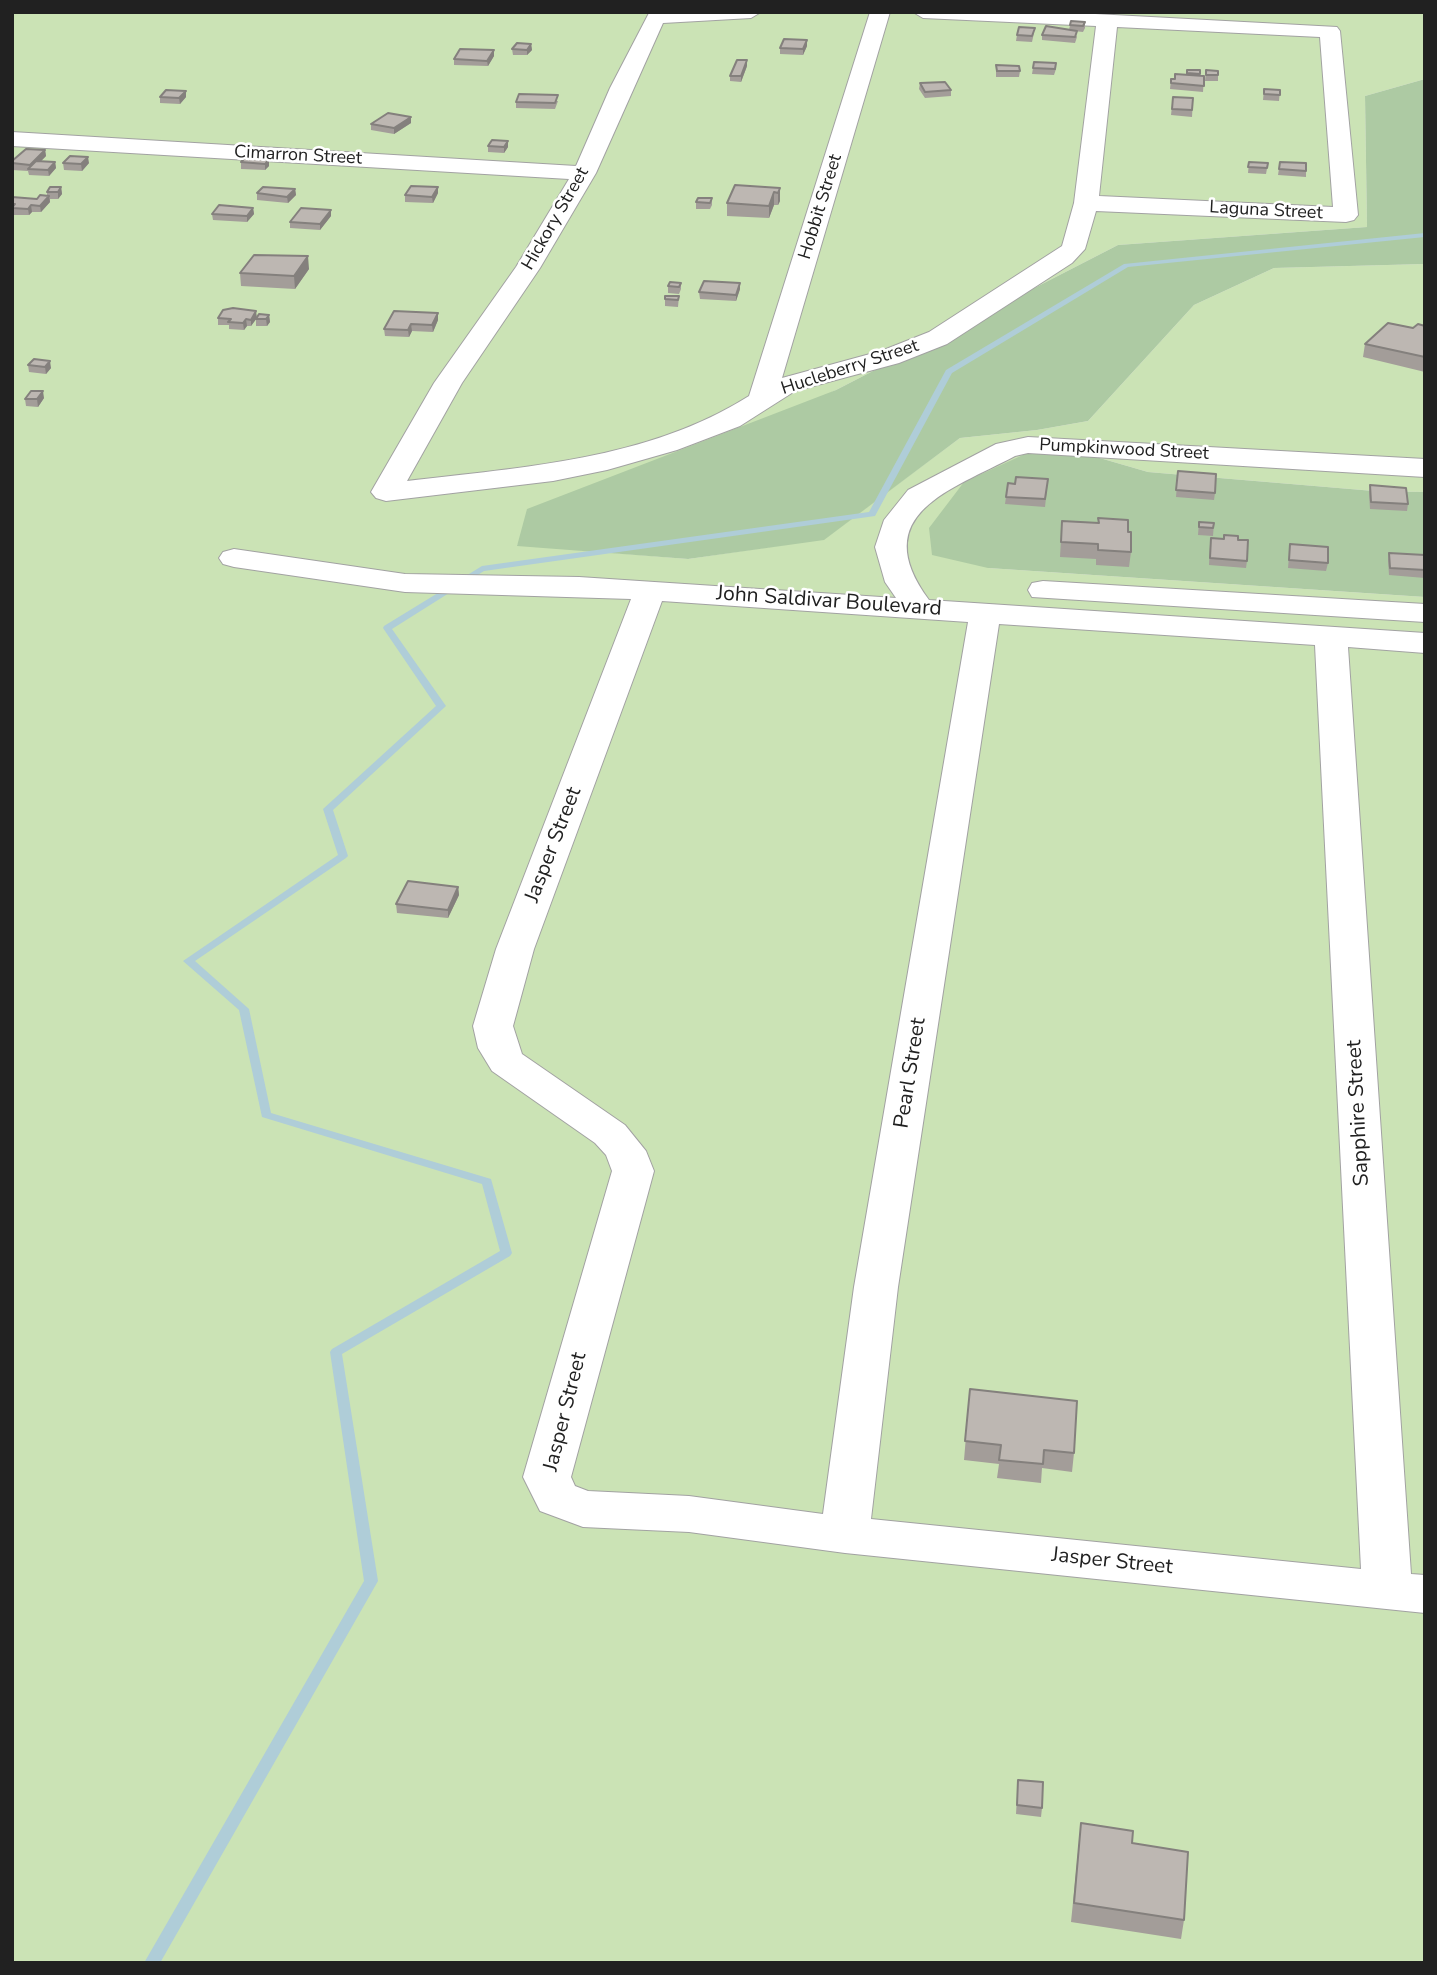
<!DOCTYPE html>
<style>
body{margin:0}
#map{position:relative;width:1437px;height:1975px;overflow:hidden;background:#f0eee9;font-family:"Nunito Sans",sans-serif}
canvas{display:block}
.frame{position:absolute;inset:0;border:14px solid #212121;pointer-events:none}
</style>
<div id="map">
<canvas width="1437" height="1975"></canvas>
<div class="frame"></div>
</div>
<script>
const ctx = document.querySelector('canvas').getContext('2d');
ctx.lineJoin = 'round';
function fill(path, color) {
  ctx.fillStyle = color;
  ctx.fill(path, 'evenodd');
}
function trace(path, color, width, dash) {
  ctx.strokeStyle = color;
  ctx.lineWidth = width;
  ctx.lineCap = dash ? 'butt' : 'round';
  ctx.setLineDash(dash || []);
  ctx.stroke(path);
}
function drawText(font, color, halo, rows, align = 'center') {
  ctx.font = font + ' "Nunito Sans",sans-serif';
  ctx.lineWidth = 5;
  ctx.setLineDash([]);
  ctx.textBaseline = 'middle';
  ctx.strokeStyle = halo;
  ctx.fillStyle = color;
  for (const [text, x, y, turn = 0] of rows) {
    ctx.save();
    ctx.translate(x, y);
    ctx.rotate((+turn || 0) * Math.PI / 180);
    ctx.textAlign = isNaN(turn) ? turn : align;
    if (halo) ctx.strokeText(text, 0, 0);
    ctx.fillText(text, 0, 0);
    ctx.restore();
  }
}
fill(new Path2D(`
 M12,12H1425V79L1365,96L1367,227L1118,245L836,390L517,545L688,559L824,539L960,438L1037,430L1088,421L1194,305L1274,268L1425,264V492L1374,491L1148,472L1079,452L988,568L1425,597V1963H12Z`), '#cbe3b5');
fill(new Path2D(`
 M1425,79V264L1274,268L1194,305L1088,421L1037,430L960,438L824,540L688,559L517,546L527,509L836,390L1118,245L1367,227L1365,96Z
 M1079,452L1148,472L1374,491L1425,492V597L988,568L932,555L929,528L964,482L1025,454Z`), '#adcaa3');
fill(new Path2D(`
 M1425,233V237L1128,267L952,373L875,516L484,571L392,629L446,706L333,810L348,856L346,858L195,961L249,1009L271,1113L491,1179L512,1253L510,1256L342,1354L378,1581L160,1963H144L364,1581L330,1352L332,1349L500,1251L482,1184L262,1117L239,1010L183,961L338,855L323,809L436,706L383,628L384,626L482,566L869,512L946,370L1124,264Z`), '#afcdd8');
const minor = new Path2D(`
 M761,12L751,18L663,23L596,173L540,268L462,383L407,481C523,467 648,460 749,396L870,12H890L782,378L881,351L929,332L1062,246L1074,203L1096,26L923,18L913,12H1058L1337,27L1340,31L1358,215L1354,220L1346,222L1096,211L1085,249L1072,263L947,344L899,363L795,391L740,426L677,450L607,470L553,481L386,501L376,498L371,492L434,383L516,267L569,179L12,146V132L576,166L610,88L649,13ZM1117,27L1320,37L1333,207L1099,196Z
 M1028,437L1425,459V477L1028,453L1015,456C951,490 866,514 929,600L1425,633V653L1348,647L1411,1574L1425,1575V1613L845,1553L689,1532L583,1527L540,1511L523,1477L612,1171L606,1155L595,1143L492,1071L478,1048L473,1026L496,949L631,599L405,592L234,567L223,564L219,558L223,552L234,549L405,574L579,577L896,598L885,582L875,547L884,520L908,490L996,444ZM662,601L968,622L854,1287L823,1514L689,1496L588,1491L575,1486L571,1477L654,1171L646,1151L625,1125L522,1054L513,1026L534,949ZM999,624L1315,645L1361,1569L871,1519L898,1287Z
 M1043,581L1425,604V622L1032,597L1028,590L1032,583Z`);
trace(minor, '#a2a2a2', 2);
fill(minor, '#fff');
fill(new Path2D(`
 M1085,22V28L1083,32L1074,31L1077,37L1075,43L1042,40V35L1069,30L1070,25Z
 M1034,33L1032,42L1016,41L1017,35Z
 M807,40V46L803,55L780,54V48Z
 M531,44L532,50L527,55H513L512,49Z
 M494,50V56L488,66L454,65V59Z
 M996,65L1020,71L1019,77H996Z
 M747,66L741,82L730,81V76Z
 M1033,68L1056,69L1054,75L1032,74Z
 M1187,70H1200V76H1204L1203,92L1170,89L1171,79H1175L1187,75Z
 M1206,70L1218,71V81H1205Z
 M920,83L951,90V96L925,98L919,89Z
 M1264,89L1280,90L1279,101L1263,100Z
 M160,97H186L180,104L160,103Z
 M1173,97L1193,98L1192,117L1171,115Z
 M558,101L555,109L516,108V102Z
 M411,123L394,134L371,130V124Z
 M488,146L508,147L504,153L488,152Z
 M45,150L46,156L41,161L55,162L56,168L49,176L29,175L28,171L12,170V161Z
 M269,159V166L265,170L241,169V162Z
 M1249,162L1268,163L1266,174L1248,173Z
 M1280,162L1306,171V177L1278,175Z
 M63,163H89L82,171L64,170Z
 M61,187L62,194L58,199H50V202L41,212H32L29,215H13L12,197L37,199L47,196V192Z
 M438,187V193L433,203L405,202V195Z
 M780,188V201L778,205H774L769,218L727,216V203Z
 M295,189L296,195L288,203L257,200V193Z
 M712,198V205L710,209H696V202Z
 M253,208L254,214L247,222L213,220L212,214Z
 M331,216L320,230L290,228V222Z
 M309,269L295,289L241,286L240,273Z
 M681,283V289L679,294L668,293V286Z
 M740,283V289L736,301L700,299L699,292Z
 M665,296H679L678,307L665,306Z
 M438,313V320L433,332L412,331L409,337L385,336L384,329Z
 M269,315L270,322L267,326H256V319L251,326H247L244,330L229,329V325H218V318H257Z
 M1425,326V372L1363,357L1365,344Z
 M28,365L51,368L46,374L29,372Z
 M44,398L38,407L26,406L25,399Z
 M1178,471L1215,493L1214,500L1176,497Z
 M1048,479L1045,507L1005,504L1008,483L1015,484Z
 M1370,485L1408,504L1407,511L1370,509L1369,493Z
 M1062,521L1128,532L1131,552L1129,567L1096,565V559L1060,557Z
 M1199,522L1214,523L1213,536L1198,535Z
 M1238,540L1247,561L1246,568L1209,565L1210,545Z
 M1290,544L1328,563L1326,571L1288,568Z
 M1389,553L1425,555V578L1389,575L1388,560Z
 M458,887L459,895L448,918L397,913L396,904Z
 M970,1389L1074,1453L1072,1472L1042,1468L1041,1483L997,1478L999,1464L964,1460Z
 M1018,1780L1042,1808L1041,1817L1016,1814Z
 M1081,1823L1184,1920L1181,1939L1071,1922Z`), '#a39d99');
fill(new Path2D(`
 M807,40V46L803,55V49Z
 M531,44L532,50L527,55V50Z
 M494,50V56L488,66L487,61Z
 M747,60V66L741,82V76Z
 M186,91V97L180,104L179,98Z
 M411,117V123L394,134V128Z
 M508,141V147L504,153V147Z
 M45,150L46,156L33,169H31L30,165Z
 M88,157L89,163L82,171L81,164Z
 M269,159V166L265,170V164Z
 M55,162L56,168L49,176L48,170Z
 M61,187L62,194L58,199V192Z
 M438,187V193L433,203L432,197Z
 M780,188V201L778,205V193Z
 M295,189L296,195L288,203L287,197Z
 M774,192V205L769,218V206Z
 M49,196L50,202L41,212L40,206Z
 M31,205L32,212L29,215L28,209Z
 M253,208L254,214L247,222V216Z
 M331,210V216L320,230V224Z
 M308,256L309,269L295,289L294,276Z
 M740,283V289L736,301V295Z
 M256,311L257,318L251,326V320Z
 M438,313V320L433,332L432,325Z
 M269,315L270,322L267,326L266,319Z
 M246,319L247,326L244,330L243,323Z
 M411,324L412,331L409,337L408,330Z
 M50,361L51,368L46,374L45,367Z
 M43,391L44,398L38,407L37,399Z
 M458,887L459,895L448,918V910Z`), '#84807d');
const building = new Path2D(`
 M1071,21L1085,22L1083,26L1070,25Z
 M1046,26L1077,31L1075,37L1042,35Z
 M1019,27L1035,28L1032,36L1017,35Z
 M784,39L807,40L803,49L780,48Z
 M517,43L531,44L527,50L512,49Z
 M460,49L494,50L487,61L454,59Z
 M737,60H747L741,76H730Z
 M1034,62L1056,63L1055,69L1033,68Z
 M996,65L1019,66L1020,71H997Z
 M1187,70H1200V74L1187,73Z
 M1206,70L1218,71V75H1206Z
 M1175,74L1204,76V86L1171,83V79H1175Z
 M945,82L951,90L925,92L920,83Z
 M1264,89L1280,90V95L1264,94Z
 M166,90L186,91L179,98L160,97Z
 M519,94L558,95L555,103L516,102Z
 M1173,97L1193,98L1192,110L1172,109Z
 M388,113L411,117L394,128L371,124Z
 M492,140L508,141L504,147L488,146Z
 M26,149L45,150L30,165L12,163V161Z
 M70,156L88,157L81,164L63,163Z
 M245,158L269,159L265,164L241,162Z
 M36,161L55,162L48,170L28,169Z
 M1249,162L1268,163L1267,168L1248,167Z
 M1280,162L1306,163V171L1279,169Z
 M735,185L780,188L778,193L774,192L769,206L727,203Z
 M411,186L438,187L432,197L405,195Z
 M50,187H61L58,192H47Z
 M263,187L295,189L287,197L257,193Z
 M40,195L49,196L40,206L31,205L28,209L12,208L15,204H12V197L37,199Z
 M698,198H712L710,203L696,202Z
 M219,205L253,208L247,216L212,214Z
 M301,208L331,210L320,224L290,222Z
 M254,255L308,256L294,276L240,273Z
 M704,281L740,283L736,295L699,292Z
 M670,282L681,283L679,287L668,286Z
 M665,296H679L678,300L665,299Z
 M233,308L256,311L251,320L246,319L243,323L228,322L231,319L218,318L223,310Z
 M394,311L438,313L432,325L411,324L408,330L384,329Z
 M259,314L269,315L266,319H256Z
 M1388,323L1413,328L1418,324L1425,326V357L1365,344Z
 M34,359L50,361L45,367L28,365Z
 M31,391H43L37,399H25Z
 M1178,471L1216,474L1215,493L1176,490Z
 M1016,477L1048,479L1045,499L1006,497L1008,483L1015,484Z
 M1370,485L1406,488L1408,504L1371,502Z
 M1098,518L1128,520V532H1131V552L1098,550V544L1061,542L1062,521L1099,523Z
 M1199,522L1214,523L1213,528L1199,527Z
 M1224,535L1238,536V540H1248L1247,561L1210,558L1211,538L1224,539Z
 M1290,544L1328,547V563L1289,560Z
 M1389,553L1425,555V570L1390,568Z
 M408,881L458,887L448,910L396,904Z
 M970,1389L1077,1401L1074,1453L1044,1450L1043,1464L999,1460L1001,1445L965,1441Z
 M1018,1780L1043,1782L1042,1808L1017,1805Z
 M1081,1823L1133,1831L1132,1843L1188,1852L1184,1920L1074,1903Z`);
fill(building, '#bdb7b2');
trace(building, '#84807d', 2);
drawText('18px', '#212121', '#fff', [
 ["Cimarron Street",298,156,3],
 ["Hobbit Street",821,207,-73],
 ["Laguna Street",1266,211,3],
 ["Hickory Street",556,219,-60],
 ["Hucleberry Street",850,368,-18],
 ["Pumpkinwood Street",1124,450,3]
]);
drawText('21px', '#212121', '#fff', [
 ["John Saldivar Boulevard",829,602,4],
 ["Jasper Street",554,845,-69],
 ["Pearl Street",911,1073,-81],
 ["Sapphire Street",1359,1113,-93],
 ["Jasper Street",566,1412,-76],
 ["Jasper Street",1112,1562,6]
]);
</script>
